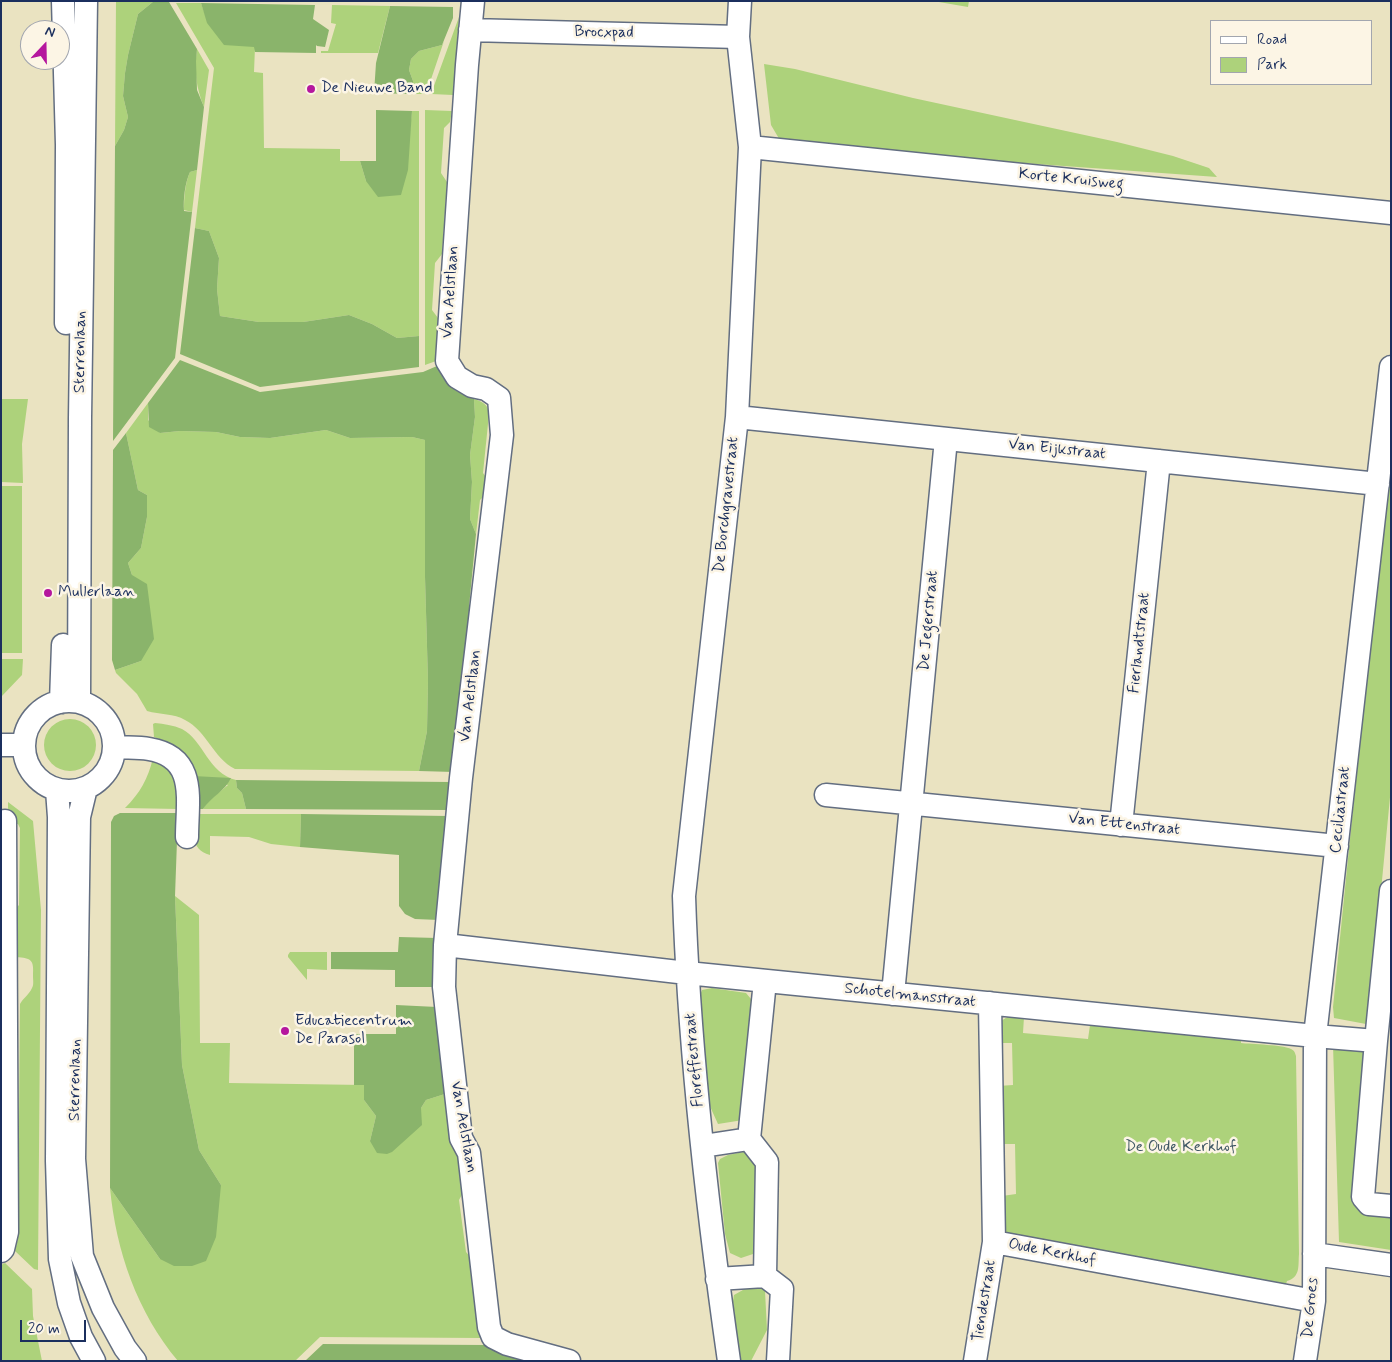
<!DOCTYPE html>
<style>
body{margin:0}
#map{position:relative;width:1392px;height:1362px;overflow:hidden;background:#eae3c1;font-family:Mynerve,sans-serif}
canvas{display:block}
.frame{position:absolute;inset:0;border:2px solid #1b2f5e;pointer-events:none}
.legend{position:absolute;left:1210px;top:20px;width:162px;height:65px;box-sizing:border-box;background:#fcf5e5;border:1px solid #a2a6af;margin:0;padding:6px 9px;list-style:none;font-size:15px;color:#1b2f5e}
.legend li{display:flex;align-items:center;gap:10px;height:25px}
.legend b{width:25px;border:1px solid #a2a6af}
.north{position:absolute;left:20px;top:20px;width:50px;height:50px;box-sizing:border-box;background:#fcf5e5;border:1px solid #a2a6af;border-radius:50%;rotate:21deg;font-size:14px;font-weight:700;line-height:20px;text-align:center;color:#1b2f5e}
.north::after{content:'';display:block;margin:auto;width:18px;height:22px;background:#b5179e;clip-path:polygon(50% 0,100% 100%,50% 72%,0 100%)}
.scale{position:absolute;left:20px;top:1320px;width:66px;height:22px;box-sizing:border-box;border:2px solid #1b2f5e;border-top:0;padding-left:6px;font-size:15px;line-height:18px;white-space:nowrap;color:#1b2f5e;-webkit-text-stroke:4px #fcf5e5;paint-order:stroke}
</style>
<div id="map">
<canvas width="1392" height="1362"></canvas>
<div class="frame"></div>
<ul class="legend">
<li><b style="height:6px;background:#fff"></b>Road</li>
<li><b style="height:14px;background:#add27b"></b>Park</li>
</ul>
<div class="north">N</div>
<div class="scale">20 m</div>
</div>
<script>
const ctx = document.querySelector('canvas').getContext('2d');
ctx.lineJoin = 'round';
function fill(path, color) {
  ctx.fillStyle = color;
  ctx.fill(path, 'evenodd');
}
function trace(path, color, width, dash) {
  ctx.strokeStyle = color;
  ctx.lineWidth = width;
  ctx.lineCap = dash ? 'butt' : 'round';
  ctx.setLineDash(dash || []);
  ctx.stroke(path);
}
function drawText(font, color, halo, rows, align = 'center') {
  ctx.font = font + ' Mynerve,sans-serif';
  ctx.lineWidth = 5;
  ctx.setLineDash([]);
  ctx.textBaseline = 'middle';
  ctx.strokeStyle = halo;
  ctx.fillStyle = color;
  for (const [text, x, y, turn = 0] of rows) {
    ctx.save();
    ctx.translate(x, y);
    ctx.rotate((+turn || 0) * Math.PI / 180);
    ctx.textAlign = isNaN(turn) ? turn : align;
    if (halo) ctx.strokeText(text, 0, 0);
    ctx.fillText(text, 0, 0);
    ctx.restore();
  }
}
fill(new Path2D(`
 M116,1H154L138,14L128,55L125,73L123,96L128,117L124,130L115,146Z
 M933,1H969L968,7Z
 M176,3H201L208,23L255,47L254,72L263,73L264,148L340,149V161H360L366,181L409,140L412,111H419V336L397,338L372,324L349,315L303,322H259L220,316L217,289L219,258L209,231L195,228L214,68Z
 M332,5L390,6L378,53H321V51H328L336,24L331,23Z
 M459,17L453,95L431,94Z
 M444,41L426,94H410L413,87V81L409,70L411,59L419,51L442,45Z
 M197,49L209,70L204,107C196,87 194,71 197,49Z
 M764,64L795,69L913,98L1117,142L1173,156L1209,168L1217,177L800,147L781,142L771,125Z
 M425,110L452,111L450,122L444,128L441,173L447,182L442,254L435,263L432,310L438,318L436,361L425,365Z
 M197,170L192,212L184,210C184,198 185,183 190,172Z
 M1,399H28L22,444L23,483L1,482Z
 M474,399C483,402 488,404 489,414L483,473L488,480L487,493L480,500L476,534L470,519L472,482L470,455L475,417Z
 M148,403V420L160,433L180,431L216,432L240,437L270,438L326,430L350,438L412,437L425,440V577L428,681L427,731L419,771L235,769C213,758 207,731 185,720C174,713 160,715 147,711L137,694L116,673L115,670L141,661L132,575L128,563L141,548L147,517V495L138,490L126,433Z
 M1391,434V787L1369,1015L1366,1024L1334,1018L1333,1007Z
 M1,486H22V653H1Z
 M1,659H23L22,675L1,697Z
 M44 745a26 26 0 1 1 52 0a26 26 0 1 1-52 0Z
 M155,723C164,724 173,725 182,729C204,741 208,773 236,780L237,788L242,793L246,809H203L207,802L228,785L193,776C181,751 181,747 154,737L153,724Z
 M153,758L175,773L178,809L125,808C140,793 148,779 153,758Z
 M8,802L33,821L41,910L38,1270L34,1269L15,1251L18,1238L20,1004C23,998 29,995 32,988C34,985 33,980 33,976C34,960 32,958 16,957L12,913L19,905L20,828L18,824H10L8,822Z
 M194,814H301L300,847L271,844L249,837L210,836V855C189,849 194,831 194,814Z
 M175,896L199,915L200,1043H230L229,1083L364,1085V1100L376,1116L370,1141L421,1108L426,1100L448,1093L460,1151L464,1191L459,1200L466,1252L473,1260L483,1338L320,1337L295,1361H178C137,1312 116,1251 110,1188L160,1259L221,1185L199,1150L182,1065Z
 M290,952H327V970L307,969V980L288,957V955Z
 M712,988L746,993L751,999L746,1105L743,1120L718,1124L708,1102L698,1000L702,990Z
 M1009,1016L1024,1017L1023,1033L1088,1039L1090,1025L1092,1023L1241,1037V1043C1251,1044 1284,1045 1291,1049C1295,1051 1295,1053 1296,1056L1299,1254C1298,1265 1301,1277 1287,1281L1286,1284L1008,1235L1004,1230L1002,1196L1016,1194L1015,1144H1001L998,1086L1013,1085L1012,1043H998L1001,1021Z
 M1333,1045L1366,1050L1354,1193L1391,1211V1250L1339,1242Z
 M754,1150L761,1154L756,1253L741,1258L730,1253L725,1234L718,1163L720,1159L728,1155Z
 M5,1263L32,1289L33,1316L42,1361H1V1265Z
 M762,1285L765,1291L767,1330L751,1361H740L733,1301L734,1295L750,1286Z`), '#add27b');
fill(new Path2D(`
 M154,1L169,2L197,49L196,61L197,90L204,107L197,170L190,172C185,183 183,199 184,211L192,212L175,358L113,441L115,146L124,130L128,117L123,96L125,73L128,55L138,14Z
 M201,3L315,5L313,19L329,30L325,47L317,46L316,45V53L255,52L254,47L224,45L207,23Z
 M390,6L453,7V18L442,45L419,51L411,59L409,70L413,81V87L410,94L374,93L376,63Z
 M376,110L412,111L408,170L401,195L378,197L366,181L360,161H376Z
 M195,228L209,231L219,258L217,289L220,316L259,322H303L349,315L372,324L397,338L419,336V367L260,387L180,354Z
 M180,360L260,392L423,372L437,366C444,384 456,393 474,399L475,417L470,455L472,482L470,519L476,534L469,607L475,615L454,772L419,771L427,731L428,681L425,577V440L412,437L350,438L326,430L270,438L240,437L216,432L180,431L160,433L149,427L148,403Z
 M126,433L138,490L147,495V517L141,548L128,563L132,575L147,584L154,639L141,661L115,670L112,660L113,450Z
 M193,776L231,778C225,791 211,797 203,809H193Z
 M236,780L451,782L450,810L246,809L242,793L237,788Z
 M120,813H178L175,896L182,1065L199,1150L221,1185L216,1237L206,1261L192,1266H174L160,1259L110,1188L111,822L114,816Z
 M301,814L449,816L439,920L415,919L405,914L399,906V855L300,847Z
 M399,937L437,938L435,987H395V970L331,969V952H398Z
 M396,1005L437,1007L448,1093L426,1100L421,1108L422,1125L392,1152L387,1154L377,1153L370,1141L376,1116L364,1100V1085H354V1034H396Z
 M323,1344L486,1345L518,1355L522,1361H305Z`), '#8ab46b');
const minor = new Path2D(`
 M63,1L67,145L66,323
 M473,1L467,65L447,361L457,377L472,386L486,389L499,398L502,435L461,778L445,945L444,987L461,1138L469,1153L489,1327L493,1337L507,1344L569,1361
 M470,30L738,37
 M750,147L1391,213
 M737,417L1378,484
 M24 746a45 45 0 1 1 90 0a45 45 0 1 1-90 0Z
 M61,702L63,645
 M79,702L80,418L86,1
 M1,745H24
 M114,747C126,748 138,747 149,749C198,757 187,800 187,837
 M86,788L79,817L74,1159L82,1256L103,1308L125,1348L135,1361
 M57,790L59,817L57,1161L60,1259L69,1303L81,1337L94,1361
 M826,795L1337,846
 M1121,825L1159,461
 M1391,891L1376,1041L1363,1197L1369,1204L1391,1206
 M445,945L687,973L1315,1036L1376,1041
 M765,981L749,1139L767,1162L765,1276L782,1289L778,1361
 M893,994L946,439
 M990,1003L994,1242L1314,1301
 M703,1146L749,1139
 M1,1251L3,1249L7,1232L5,821
 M1314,1254L1391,1265
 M717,1279L765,1276
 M729,1361C707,1207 689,1051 684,896L737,417L750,147L738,37L740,1
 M975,1361L994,1242
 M1305,1361L1314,1301L1315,1036L1391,367`);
trace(minor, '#636e81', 25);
trace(minor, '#fff', 22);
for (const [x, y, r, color] of [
 [311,89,5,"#b5179e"],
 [48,593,5,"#b5179e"],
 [285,1031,5,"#b5179e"]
]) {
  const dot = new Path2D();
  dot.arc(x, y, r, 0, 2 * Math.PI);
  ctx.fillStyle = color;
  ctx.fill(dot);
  trace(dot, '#fcf5e5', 2);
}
drawText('16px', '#1b2f5e', '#fcf5e5', [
 ["Brocxpad",604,33,1],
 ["Korte Kruisweg",1071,180,6],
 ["Van Aelstlaan",451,292,-86],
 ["Sterrenlaan",81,352,-89],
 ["Van Eijkstraat",1057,450,6],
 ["De Borchgravestraat",727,505,-84],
 ["De Jegerstraat",929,621,-85],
 ["Fierlandtstraat",1140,643,-84],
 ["Van Aelstlaan",471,696,-83],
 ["Ceciliastraat",1341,810,-84],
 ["Van Ettenstraat",1124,825,6],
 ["Schotelmansstraat",910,996,6],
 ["Floreffestraat",695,1060,-95],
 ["Sterrenlaan",76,1080,-89],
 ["Van Aelstlaan",463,1127,80],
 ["Oude Kerkhof",1052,1253,11],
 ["Tiendestraat",985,1301,-81],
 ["De Groes",1311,1308,-85]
]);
drawText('16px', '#1b2f5e', '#fcf5e5', [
 ["De Nieuwe Band",321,89],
 ["Mullerlaan",58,593],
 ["Educatiecentrum",295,1022],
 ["De Parasol",295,1040]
], 'left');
drawText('16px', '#405865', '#fcf5e5', [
 ["De Oude Kerkhof",1181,1148]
]);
</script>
